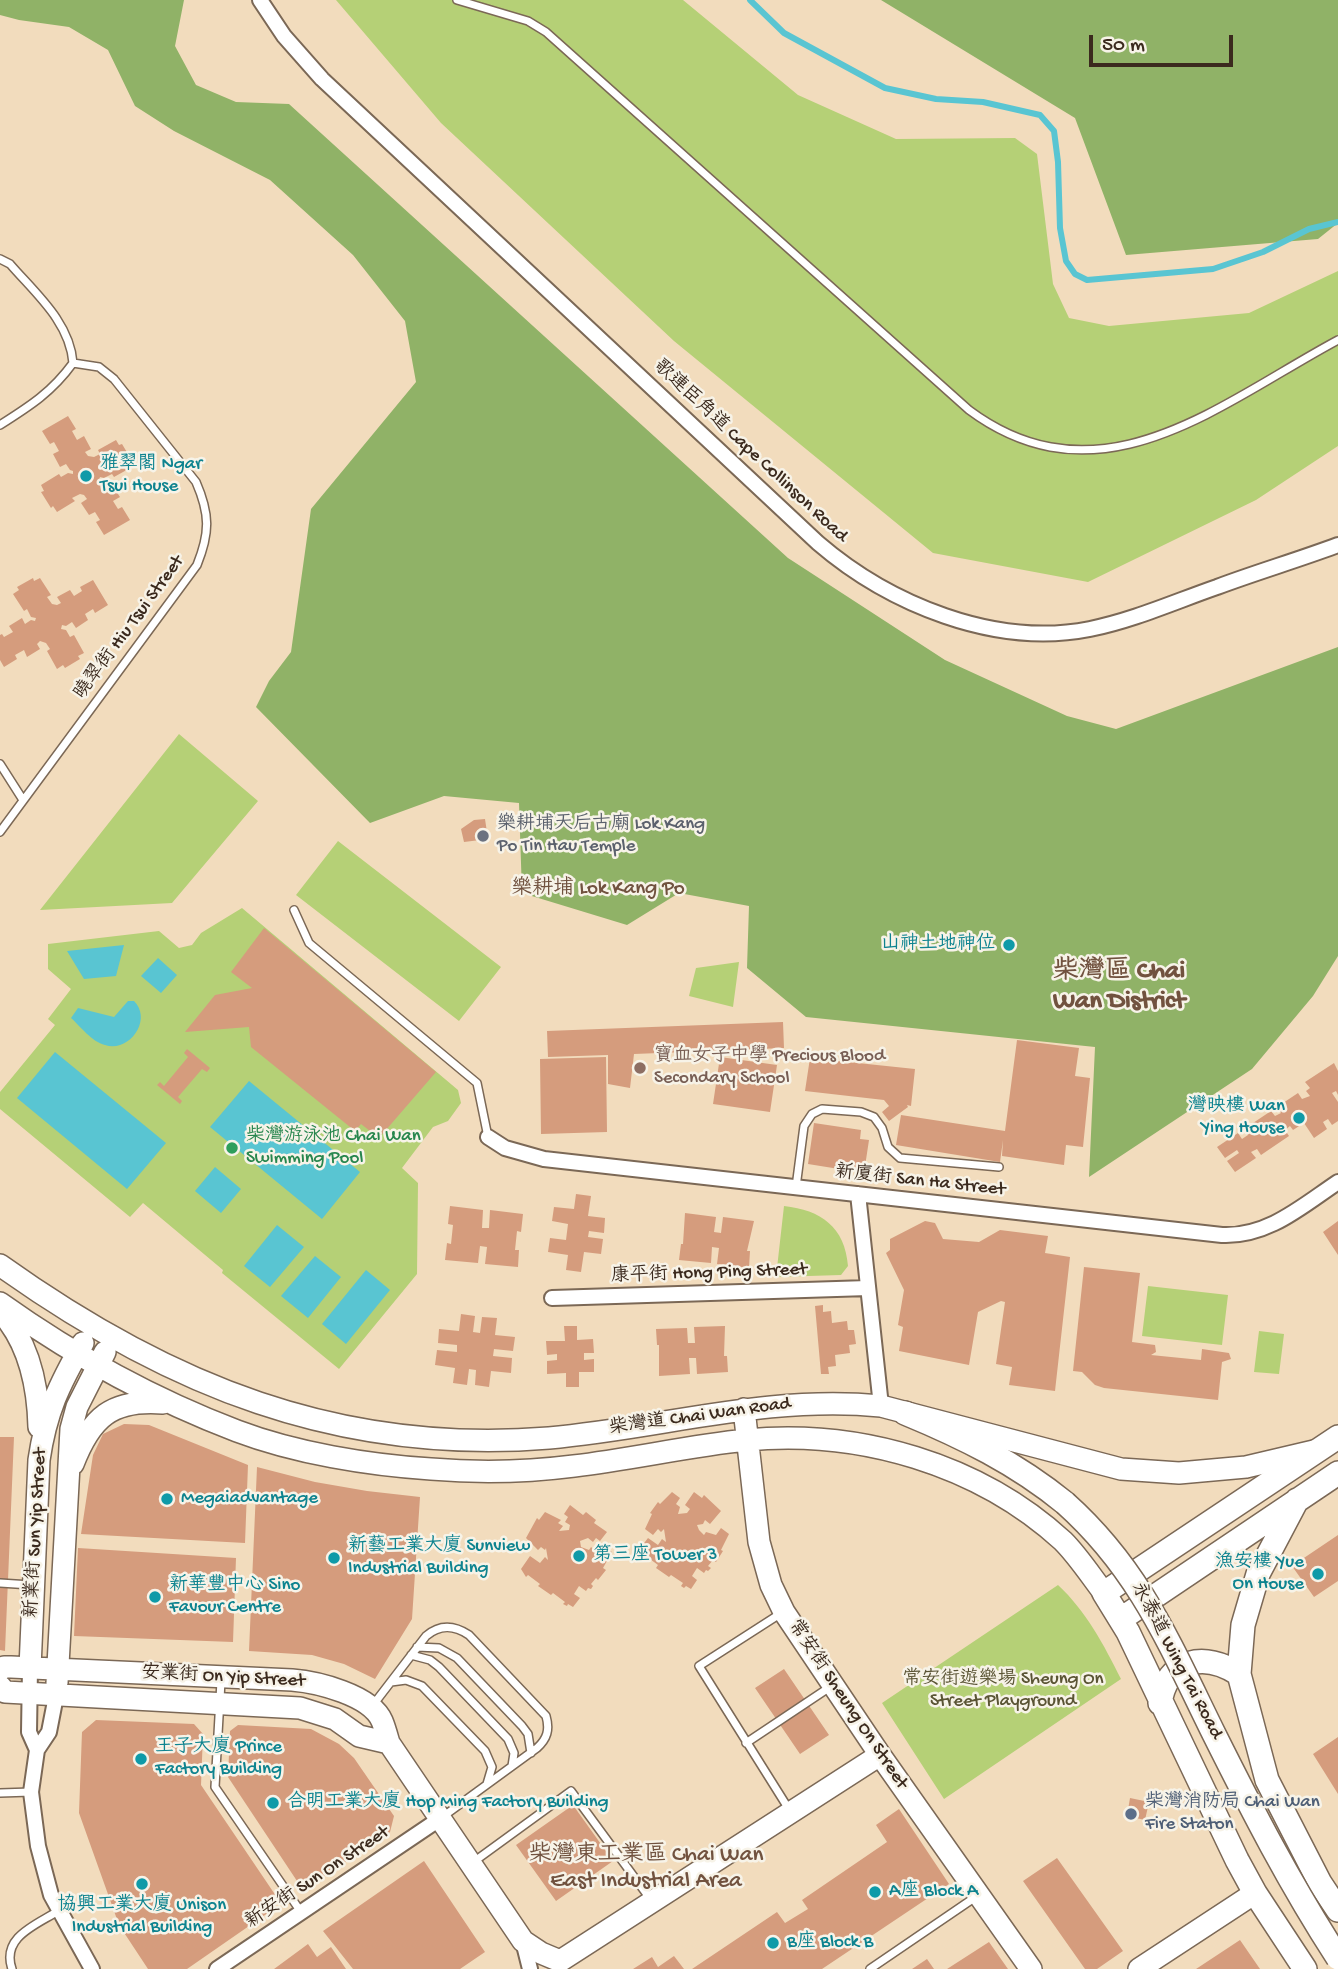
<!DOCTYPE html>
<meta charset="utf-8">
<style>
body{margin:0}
#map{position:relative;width:1338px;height:1969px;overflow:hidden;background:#f2dcbd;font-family:"Gochi Hand",sans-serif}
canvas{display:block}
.scale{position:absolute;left:1089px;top:35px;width:144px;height:32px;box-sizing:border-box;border:4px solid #3b2a1e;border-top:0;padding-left:9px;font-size:21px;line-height:24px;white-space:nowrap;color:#3b2a1e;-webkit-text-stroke:5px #f7f3e8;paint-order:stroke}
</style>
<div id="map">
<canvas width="1338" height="1969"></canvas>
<div class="scale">50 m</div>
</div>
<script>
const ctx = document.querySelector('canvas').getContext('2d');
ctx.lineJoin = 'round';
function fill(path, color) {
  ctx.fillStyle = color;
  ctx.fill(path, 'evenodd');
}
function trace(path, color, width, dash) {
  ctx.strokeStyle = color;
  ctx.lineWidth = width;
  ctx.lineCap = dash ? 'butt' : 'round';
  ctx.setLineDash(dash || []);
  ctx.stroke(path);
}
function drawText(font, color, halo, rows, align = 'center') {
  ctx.font = font + ' "Gochi Hand","LXGW WenKai TC",sans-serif';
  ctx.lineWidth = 5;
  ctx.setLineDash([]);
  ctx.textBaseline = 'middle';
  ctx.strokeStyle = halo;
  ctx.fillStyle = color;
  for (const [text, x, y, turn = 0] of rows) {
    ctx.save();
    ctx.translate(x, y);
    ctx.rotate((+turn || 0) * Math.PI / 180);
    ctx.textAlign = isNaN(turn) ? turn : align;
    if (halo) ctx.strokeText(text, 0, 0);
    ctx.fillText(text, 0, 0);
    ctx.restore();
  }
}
fill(new Path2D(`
 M336,0H683L798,95L896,139L1015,138L1037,154L1053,284L1069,318L1109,326L1249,313L1338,271V446L1256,500L1088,582L933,553L674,341L441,123Z
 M179,734L258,801L172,903L40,910Z
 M338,841L501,967L459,1021L296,895Z
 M242,908L458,1090L461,1103L448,1121L433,1127L402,1168L418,1183L417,1274L339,1369L222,1273L223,1270L143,1203L130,1217L0,1109V1092L55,1025L48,1019L71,989L48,969V944L159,931L179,948L192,945L201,933Z
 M739,962L733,1007L689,996L696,968Z
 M784,1206C821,1210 845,1227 848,1266L841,1275L776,1277Z
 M1148,1286L1228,1295L1222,1345L1142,1336Z
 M1259,1331L1284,1334L1279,1374L1254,1372Z
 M1058,1585C1086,1611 1104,1645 1121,1679L944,1799L882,1703Z`), '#b5d076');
fill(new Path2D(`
 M0,0H184L175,46L196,85L236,102L289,104L788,558L945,660L1067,716L1116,729L1338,647V956L1313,996L1252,1069L1089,1177L1095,1047L806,1017L747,968L749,906L679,893L627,925L522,893L519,803L444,796L370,823L256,707L269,681L291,652L311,509L416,382L405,321L353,255L270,180L174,131L135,106L108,50L69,27L19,20L0,15Z
 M881,0H1338V223L1318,239L1126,255L1075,118Z`), '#90b267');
fill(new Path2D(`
 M124,945L116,976L84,979L67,951Z
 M158,958L177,975L161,993L141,976Z
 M128,1001H134C153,1020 129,1053 105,1045C92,1042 80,1026 71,1018L78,1008L114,1017Z
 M55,1052L166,1143L127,1189L17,1098Z
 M249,1081L360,1172L322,1219L210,1127Z
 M215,1167L241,1189L221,1213L195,1191Z
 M277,1225L304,1247L270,1287L244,1266Z
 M315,1256L341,1277L308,1318L281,1296Z
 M366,1270L390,1290L346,1344L322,1324Z`), '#59c5d2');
trace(new Path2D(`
 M750,0L784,33L885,88L936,99L983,102L1040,115L1054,131L1058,162L1060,228L1066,261L1075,274L1087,280L1213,269L1263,252L1309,229L1338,222`), '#59c5d2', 6);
fill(new Path2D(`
 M68,416L76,429L72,431L77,440L84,436L91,449L85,452L88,456L94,457L100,454L98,450L116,440L119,445L122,444L131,459L128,461L132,467L114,477L112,474L104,478L100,477L99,480L103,481L107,488L112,485L120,497L113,501L118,509L122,507L130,520L104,535L96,522L100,520L95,512L89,515L81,503L87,499L84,495L80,494L72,498L75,501L57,512L53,506L51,508L41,492L44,491L41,485L59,474L61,477L68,473L73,474V471L70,470L66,464L60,467L53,454L59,451L54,442L50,444L42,431Z
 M33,578L34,581L40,578L51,595L47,597L52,604L57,605L61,603L57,597L70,590L74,596L82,591L80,587L93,580L108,605L95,613L93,609L85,614L88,620L76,628L72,622L66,626L62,625L61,629L66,630L70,637L74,635L84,653L78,656L80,659L65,668L63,665L57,669L47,651L50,649L46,643L40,641L37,644L40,649L27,657L24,650L15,655L17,659L4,667L0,660V635L2,634L4,637L13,632L9,626L22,618L25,624L31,620L35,621L36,618L31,617L27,609L24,611L13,594L19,590L17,587Z
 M485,819L488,839L464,842L461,829L474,820Z
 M264,928L436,1072L379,1138L361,1124L355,1131L251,1047L249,1027L185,1032L215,995L252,988L231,972Z
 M783,1022L784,1048L634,1054L630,1088L608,1084V1055L548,1057L547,1031Z
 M1017,1040L1079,1048L1075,1076L1090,1078L1083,1147L1066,1145L1064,1165L1002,1156L1003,1140L1000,1162L896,1145L901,1115L1005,1131Z
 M187,1049L210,1068L207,1072L202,1069L178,1097L182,1101L180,1104L157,1085L160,1082L164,1086L188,1057L184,1053Z
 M606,1057L607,1132L541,1134L540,1059Z
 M720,1057L777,1065L770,1112L713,1104Z
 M810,1058L915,1069L911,1106L907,1105L908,1107L889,1121L882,1112L889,1106L884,1100L805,1091Z
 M1334,1063L1338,1071V1095L1336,1091L1332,1093L1338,1102V1121L1332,1125L1328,1119L1323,1122L1327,1129L1314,1138L1304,1123L1293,1130L1290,1126L1285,1130L1289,1136L1261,1155L1257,1149L1251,1152L1256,1158L1235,1172L1227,1161L1239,1153L1237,1150L1225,1158L1217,1147L1238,1133L1242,1139L1248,1135L1244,1129L1271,1111L1275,1116L1281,1113L1277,1107L1298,1093L1302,1099L1310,1096L1306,1091L1310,1088L1305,1082Z
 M814,1123L861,1130L860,1139L869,1140L864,1173L808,1164Z
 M576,1194L591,1196L588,1216L605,1218L604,1233L589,1231L588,1237L603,1239L601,1254L584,1252L581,1272L566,1270L568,1255L548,1252L550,1238L566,1240L568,1224L552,1221L554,1207L574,1209Z
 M450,1206L483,1210L482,1228H489L490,1210L523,1214L521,1232L517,1231L515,1250H519L518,1267L485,1264L487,1247L480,1246L478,1263L445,1260L447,1243L451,1244L453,1225L448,1224Z
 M685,1213L716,1217L714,1232L721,1233L723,1217L754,1221L747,1251H750L749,1268L717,1264L719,1248L712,1247L711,1263L679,1260L681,1244H683Z
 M925,1221L935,1223L943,1239L979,1242L1000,1230L1048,1236L1045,1253L1070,1257L1055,1391L1009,1385L1012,1367L996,1364L1005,1302L1001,1301L978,1312L969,1365L899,1351L903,1327L898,1325L904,1290L886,1253L890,1250V1239Z
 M1338,1221V1255L1323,1232Z
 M1084,1267L1140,1273L1132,1342L1155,1345L1156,1352L1151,1355L1201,1360L1202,1349L1229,1353L1231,1359L1222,1362L1218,1400L1104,1388L1095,1385L1082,1372L1073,1371Z
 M823,1305V1312L831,1311L832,1323L847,1321L848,1330H854L856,1344L849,1345L850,1353L835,1355L836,1366L828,1367L829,1374H821L815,1306Z
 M461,1314L475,1316L473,1332L480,1333L482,1317L497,1318L495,1335L515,1337L513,1351L494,1349L493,1356L512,1358L511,1373L491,1371L489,1387L475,1385L476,1370L469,1369L467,1385L453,1383L455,1368L435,1365L437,1350L457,1352V1345L438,1343L439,1329L459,1331Z
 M564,1326H577V1340L593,1339L594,1353H584V1360L594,1359V1372H579V1387H566V1373L547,1374V1361L557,1360V1354L547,1355L546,1341H565Z
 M725,1326L724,1356H727L728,1372L697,1374L696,1358H689L690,1374L659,1376V1345H657L656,1329L687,1328L688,1343H695L694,1327Z
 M124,1424L149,1425L248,1465L245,1543L81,1534L93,1455L103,1434Z
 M0,1437H14L5,1651L0,1650Z
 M257,1467L315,1482L367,1491L420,1497L412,1619L375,1679L344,1664L312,1655L249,1651Z
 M672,1492L680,1498L676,1504L680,1507L678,1514L687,1513L690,1509L685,1505L694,1492L702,1498L704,1495L721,1511L710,1524L705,1520L703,1524L697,1525L699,1530L704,1535L706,1532L716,1535L721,1528L729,1534L721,1550L723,1551L716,1562L713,1560L708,1566L711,1568L708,1571L706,1570L704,1573L697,1568L692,1576L697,1580L691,1589L686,1586L684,1588L681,1586L683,1583L671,1575L669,1577L656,1568L658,1565L646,1556L644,1559L641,1556L642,1554L638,1551L648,1538L658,1545L662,1539L666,1542L664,1529L661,1532L658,1529L653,1535L645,1529L652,1514L650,1513L658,1502L660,1504Z
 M570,1505L583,1515L586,1512L596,1520L594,1523L607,1532L600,1541L596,1538L593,1542L588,1538L580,1541L581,1547L589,1550L591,1547L598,1553L603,1546L612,1552L603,1568L606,1570L598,1580L596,1578L591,1584L593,1586L591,1589L588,1588L586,1591L579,1586L574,1594L580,1598L573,1607L568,1604L567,1606L563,1604L565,1602L553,1593L551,1595L538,1586L540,1584L528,1575L526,1577L521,1569L530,1556L540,1563L545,1557L548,1560L546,1548L545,1550L541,1547L538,1550L526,1538L537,1518L539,1520L545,1512L561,1520L558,1523L563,1526L559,1531L569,1530L570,1525L565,1522L568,1517L564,1514Z
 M1338,1535V1581L1314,1597L1292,1566Z
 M78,1548L236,1558L233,1642L74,1636Z
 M784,1669L829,1735L800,1754L755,1688Z
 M96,1720L194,1724L203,1734L201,1785L276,1896L275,1908L187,1969H148L119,1925L79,1813L82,1732Z
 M238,1725L311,1729L339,1744L354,1758L394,1816L390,1832L310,1886L297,1881L228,1777L230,1731Z
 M1338,1737V1794L1313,1754Z
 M1130,1798L1149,1802L1145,1820L1127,1816Z
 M573,1805L613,1861L556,1901L516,1845Z
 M899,1809L949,1884L822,1969H692L777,1912L785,1923L808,1909L802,1900L887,1842L876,1825Z
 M1057,1858L1123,1951L1097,1969H1085L1023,1881Z
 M424,1861L485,1952L460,1969H353L323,1931Z
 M1240,1940L1260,1969H1196Z
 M989,1942L1008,1969H947Z
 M308,1944L317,1957L331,1947L346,1969H274Z
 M674,1956L684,1969H633L652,1957L658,1967Z
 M927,1959L934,1969H912Z`), '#d59c7d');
const lane = new Path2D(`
 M457,0L528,21L546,32L969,410C1101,508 1222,402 1338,340
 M0,259L10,264C35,293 70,322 73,363
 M0,425C30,406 52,392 73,363
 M0,764L23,800
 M0,832L197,565C210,533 210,514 196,482L114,379L99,367L73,363
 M294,910L309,943L477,1083L488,1137
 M796,1187L804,1126L812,1114L822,1109L861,1112L874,1117L882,1128L888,1147L900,1158L999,1167
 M0,1583L31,1585
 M783,1612L699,1666L790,1811
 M417,1647L439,1648L457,1658L522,1726L528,1734L531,1753
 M411,1655L430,1660L439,1667L508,1739L514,1753L512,1766
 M221,1681L215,1787L301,1912
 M391,1682L406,1680L422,1686L485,1751L492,1767L487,1784
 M373,1705L426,1636C440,1624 454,1625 469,1635L546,1716C550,1730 547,1739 537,1748L441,1818
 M746,1743L830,1687
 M0,1793L31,1792
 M472,1863L571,1791L651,1900
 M12,1969C1,1937 36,1925 58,1911
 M870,1969L977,1896`);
const street = new Path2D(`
 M260,0L284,36L322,79L818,543C889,604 995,648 1090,629C1134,620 1174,602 1217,587C1257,572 1298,560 1338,545
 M488,1137L505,1148L544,1159L1222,1235C1268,1237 1302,1206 1338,1182
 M858,1194L881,1406
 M552,1298L868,1288
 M30,1668L29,1732L37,1750
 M56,1696L49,1732L37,1750L31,1792L38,1846L51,1895L92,1969
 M523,1941L530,1969
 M217,1969L441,1818`);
const secondary = new Path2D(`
 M0,1265C168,1385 339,1455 549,1438C663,1428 764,1395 881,1406L1121,1469L1179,1473L1246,1467L1314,1451
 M0,1303C73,1355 153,1399 237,1431C295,1453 368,1465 431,1469C478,1473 527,1472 574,1466C632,1459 689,1446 746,1440C859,1429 979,1464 1063,1541C1078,1556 1091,1576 1104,1593
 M0,1311C29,1342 38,1386 39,1427
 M744,1409L759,1542L771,1585L784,1612L880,1755L1031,1969
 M73,1464C91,1417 112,1399 163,1403
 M30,1668L39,1460C46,1412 59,1385 83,1343
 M0,1670L4,1667H11L292,1680C317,1682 371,1695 382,1721C385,1728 387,1736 389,1743L523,1941L541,1953L560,1961L880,1755
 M57,1683L71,1429L77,1407L105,1352
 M0,1686L5,1692L300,1708L335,1719L359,1736L389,1743
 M1139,1969L1255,1893`);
const primary = new Path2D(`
 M905,1413C963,1437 1016,1463 1065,1503
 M1297,1500L1258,1574L1243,1625L1239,1674L1267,1780L1320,1883L1338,1910
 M1121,1619L1338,1473
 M1160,1703C1167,1658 1205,1652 1239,1674
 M1305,1969L1255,1893L1237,1860L1128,1632L1104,1593L1338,1437`);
trace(lane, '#7b6856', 10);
trace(street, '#7b6856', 18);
trace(secondary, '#7b6856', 24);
trace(primary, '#7b6856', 26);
trace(lane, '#fff', 7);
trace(street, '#fff', 14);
trace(secondary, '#fff', 21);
trace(primary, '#fff', 23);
const primaryBridge = new Path2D(`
 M1065,1503C1140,1570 1170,1645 1214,1734C1253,1812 1290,1884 1338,1958`);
trace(primaryBridge, '#7b6856', 26, []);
trace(primaryBridge, '#fff', 23);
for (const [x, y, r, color] of [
 [86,476,7,"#0f9aa8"],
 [483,836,7,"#6b7280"],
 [1009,945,7,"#0f9aa8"],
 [640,1068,7,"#8d6e63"],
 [1299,1118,7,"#0f9aa8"],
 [232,1148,7,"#2e9e5b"],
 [167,1499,7,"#0f9aa8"],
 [579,1556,7,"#0f9aa8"],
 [334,1558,7,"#0f9aa8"],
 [1318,1574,7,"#0f9aa8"],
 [155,1597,7,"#0f9aa8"],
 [141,1759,7,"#0f9aa8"],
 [273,1803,7,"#0f9aa8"],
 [1131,1814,7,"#5c6f8a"],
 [142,1884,7,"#0f9aa8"],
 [875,1892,7,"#0f9aa8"],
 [773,1943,7,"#0f9aa8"]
]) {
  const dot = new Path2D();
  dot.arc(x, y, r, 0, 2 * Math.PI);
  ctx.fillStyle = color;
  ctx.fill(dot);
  trace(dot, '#f7f3e8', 2.5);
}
drawText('19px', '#3b2a1e', '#f7f3e8', [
 ["歌連臣角道 Cape Collinson Road",750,452,43],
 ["曉翠街 Hiu Tsui Street",130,628,-54],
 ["新廈街 San Ha Street",920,1182,6],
 ["康平街 Hong Ping Street",709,1274,-2],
 ["柴灣道 Chai Wan Road",700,1417,-8],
 ["新業街 Sun Yip Street",37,1533,-87],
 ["永泰道 Wing Tai Road",1176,1661,62],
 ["安業街 On Yip Street",223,1678,3],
 ["常安街 Sheung On Street",847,1705,56],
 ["新安街 Sun On Street",318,1878,-34]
]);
drawText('19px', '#0d838f', '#f7f3e8', [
 ["雅翠閣 Ngar",100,465],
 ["Tsui House",100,487],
 ["山神土地神位",995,945,"right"],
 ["灣映樓 Wan",1285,1107,"right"],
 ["Ying House",1285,1129,"right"],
 ["Megaiadvantage",181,1499],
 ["新藝工業大廈 Sunview",348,1547],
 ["Industrial Building",348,1569],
 ["第三座 Tower 3",593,1556],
 ["漁安樓 Yue",1304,1563,"right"],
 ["On House",1304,1585,"right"],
 ["新華豐中心 Sino",169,1586],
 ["Favour Centre",169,1608],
 ["王子大廈 Prince",155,1748],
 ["Factory Building",155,1770],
 ["合明工業大廈 Hop Ming Factory Building",287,1803],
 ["A座 Block A",889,1892],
 ["協興工業大廈 Unison",142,1906,"center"],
 ["Industrial Building",142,1928,"center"],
 ["B座 Block B",787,1943]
], 'left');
drawText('19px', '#5b616d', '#f7f3e8', [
 ["樂耕埔天后古廟 Lok Kang",497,825],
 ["Po Tin Hau Temple",497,847]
], 'left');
drawText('19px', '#785e54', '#f7f3e8', [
 ["寶血女子中學 Precious Blood",654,1057],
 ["Secondary School",654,1079]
], 'left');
drawText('19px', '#27864d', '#f7f3e8', [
 ["柴灣游泳池 Chai Wan",246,1137],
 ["Swimming Pool",246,1159]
], 'left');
drawText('19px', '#5a5434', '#f7f3e8', [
 ["常安街遊樂場 Sheung On",1003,1680],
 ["Street Playground",1003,1702]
]);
drawText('19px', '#4e5e75', '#f7f3e8', [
 ["柴灣消防局 Chai Wan",1145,1803],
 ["Fire Staton",1145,1825]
], 'left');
drawText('21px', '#71523f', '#f7f3e8', [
 ["樂耕埔 Lok Kang Po",598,890]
]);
drawText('23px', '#71523f', '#f7f3e8', [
 ["柴灣東工業區 Chai Wan",646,1856],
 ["East Industrial Area",646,1882]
]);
drawText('bold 26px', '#71523f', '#f7f3e8', [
 ["柴灣區 Chai",1119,973],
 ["Wan District",1119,1003]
]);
</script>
